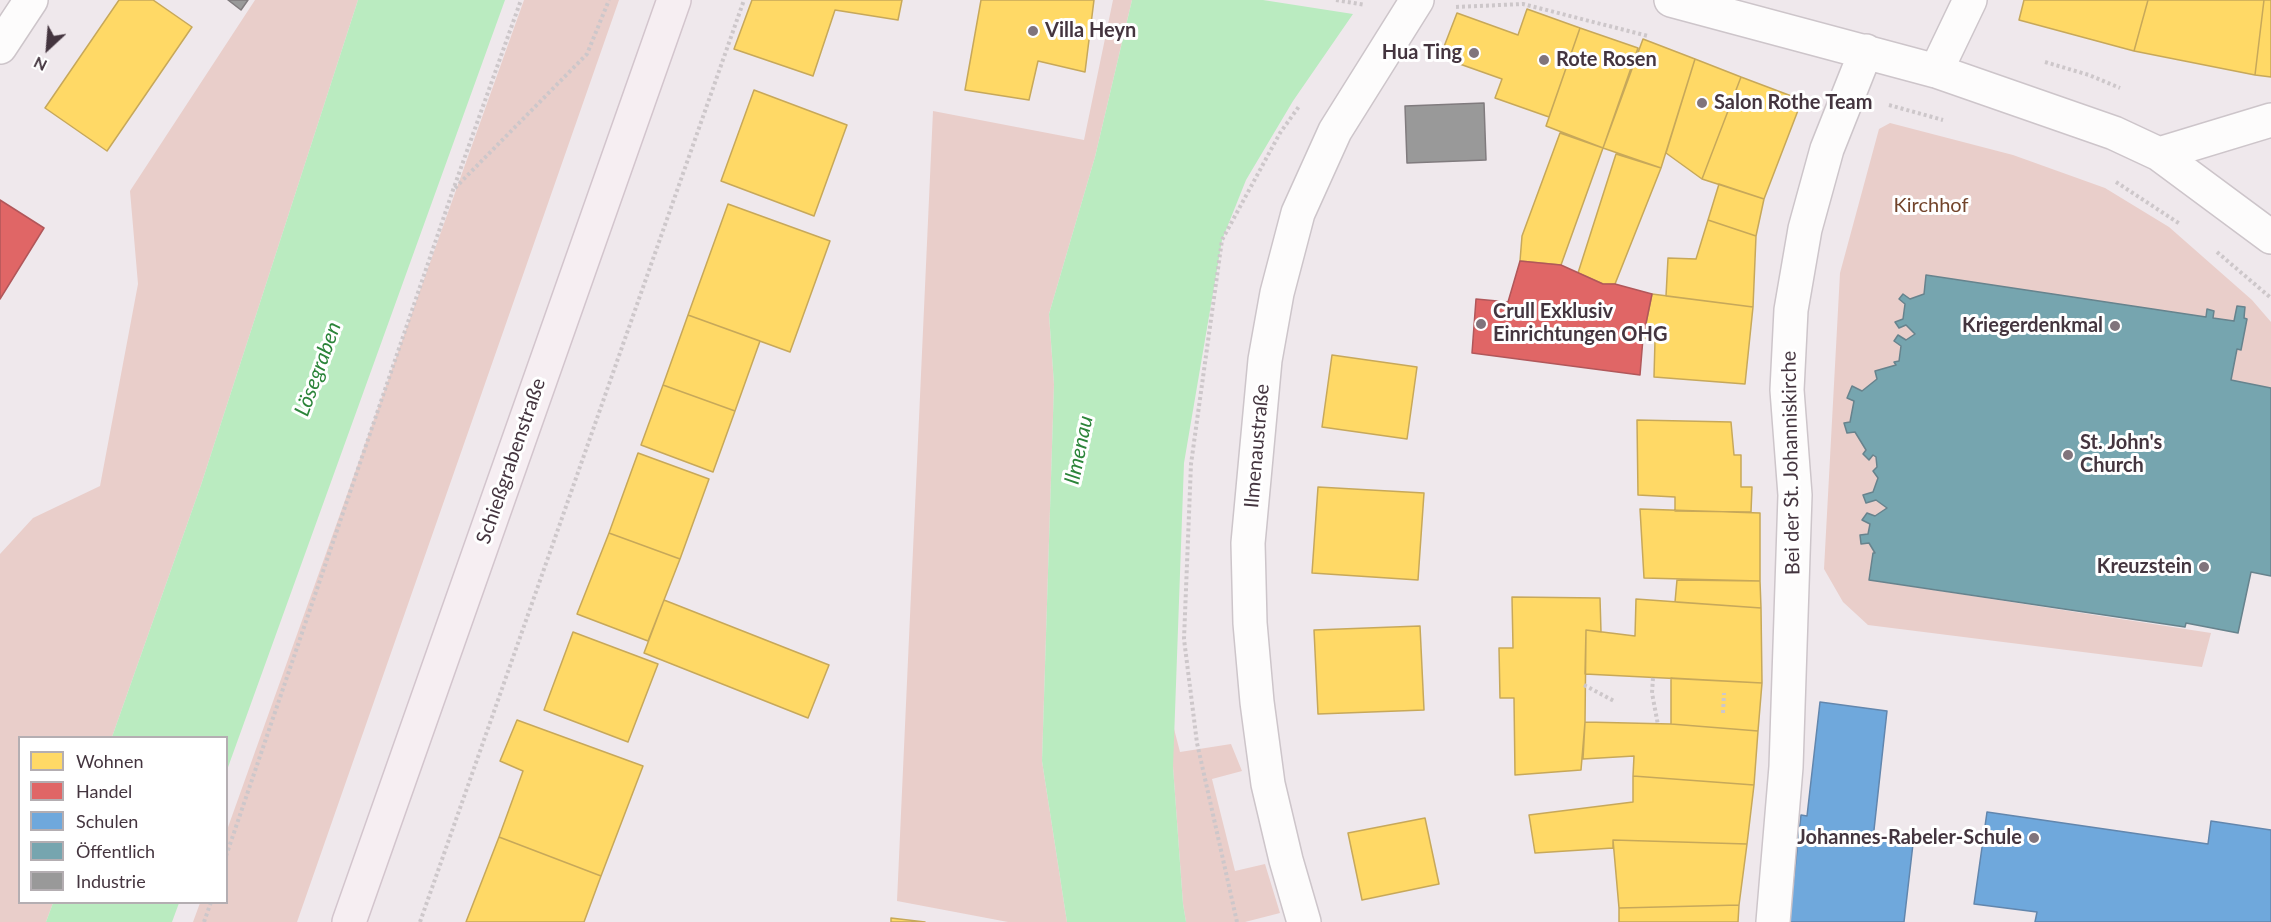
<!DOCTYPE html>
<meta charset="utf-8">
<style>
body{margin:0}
#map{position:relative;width:2271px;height:922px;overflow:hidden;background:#efe8ec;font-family:Lato,sans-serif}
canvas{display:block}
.legend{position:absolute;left:18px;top:736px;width:210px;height:168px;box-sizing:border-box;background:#fff;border:2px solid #b4aeb2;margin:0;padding:8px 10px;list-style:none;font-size:18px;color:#44353f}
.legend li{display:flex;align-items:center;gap:12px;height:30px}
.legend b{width:30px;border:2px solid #b4aeb2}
.north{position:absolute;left:18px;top:18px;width:60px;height:60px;-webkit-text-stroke:4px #fff;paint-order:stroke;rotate:206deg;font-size:16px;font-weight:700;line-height:24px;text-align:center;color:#44353f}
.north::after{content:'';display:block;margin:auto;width:21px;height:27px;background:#44353f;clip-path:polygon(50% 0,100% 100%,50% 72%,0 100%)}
</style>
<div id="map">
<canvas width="2271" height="922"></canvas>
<ul class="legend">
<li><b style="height:16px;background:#ffd966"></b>Wohnen</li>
<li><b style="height:16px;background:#e06666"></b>Handel</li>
<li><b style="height:16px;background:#6fa8dc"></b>Schulen</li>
<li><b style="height:16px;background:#76a5af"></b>Öffentlich</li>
<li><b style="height:16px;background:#999"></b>Industrie</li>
</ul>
<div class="north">N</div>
</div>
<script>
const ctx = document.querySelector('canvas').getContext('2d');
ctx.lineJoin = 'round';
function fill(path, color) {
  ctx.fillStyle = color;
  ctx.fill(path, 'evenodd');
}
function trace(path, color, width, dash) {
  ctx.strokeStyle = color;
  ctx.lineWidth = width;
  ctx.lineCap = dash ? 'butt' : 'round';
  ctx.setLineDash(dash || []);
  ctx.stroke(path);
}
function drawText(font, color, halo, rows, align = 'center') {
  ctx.font = font + ' Lato,sans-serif';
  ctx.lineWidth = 6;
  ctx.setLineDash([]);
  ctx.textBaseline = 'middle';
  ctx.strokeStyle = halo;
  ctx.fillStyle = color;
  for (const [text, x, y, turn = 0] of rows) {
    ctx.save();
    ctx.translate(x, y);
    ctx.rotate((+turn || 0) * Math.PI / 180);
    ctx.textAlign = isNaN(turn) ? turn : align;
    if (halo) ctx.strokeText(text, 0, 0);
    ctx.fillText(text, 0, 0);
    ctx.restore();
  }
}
fill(new Path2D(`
 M255,0H358L201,485L112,737L20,738V902L53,903L46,922H0V554L33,518L100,486L138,284L130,191Z
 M524,0H619L297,922H193L200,903L226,902L227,830Z
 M1113,0H1132L1095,157L1049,314L1054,384L1042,761L1067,922H1008L897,901L933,111L1084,140Z
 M1890,123L2013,155L2105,188L2169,227L2252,300L2271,322V388L2231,380L2245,307L2237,306L2234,321L2213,318L2214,311L2208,309L2206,317L1926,275L1924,294L1910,299L1903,294L1899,299L1905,304L1903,319L1895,322L1898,328L1906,325L1915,334L1906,340L1894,341L1901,346L1899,361L1894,362L1896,365L1875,371L1877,379L1862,391L1848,398L1854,401L1850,422L1844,423L1847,433L1855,432L1866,450L1869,459L1873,455L1876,457L1877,467L1873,471L1878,478L1876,500L1887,508L1875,516L1867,513L1862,519L1870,524L1868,534L1860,535L1861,544L1869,543L1875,553L1873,554L1869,580L2211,633L2202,667L1868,625L1843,602L1824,569L1840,273L1879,129Z
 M1173,725L1180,752L1231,744L1242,771L1212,779L1235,871L1265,864L1280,913L1245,922H1186L1183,904L1173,767Z`), '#e9ceca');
fill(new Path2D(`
 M358,0H505L227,770L226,738L112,737L201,485Z
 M1132,0H1263L1353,14L1293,101L1246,180L1222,240L1184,463L1173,767L1183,904L1186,922H1067L1042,761L1054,384L1049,314L1095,157Z
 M53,903V902L179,903L172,922H46Z`), '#baebc0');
const homes = new Path2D(`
 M119,0H153L192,27L107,151L45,108Z
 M752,0H902L898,20L835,10L813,76L734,49Z
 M981,0H1094L1085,72L1038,61L1029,100L965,90Z
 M2024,0H2148L2134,51L2019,20Z
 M2148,0H2264L2255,75L2134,51Z
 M2264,0H2271V77L2255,75Z
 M1527,9L1580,28L1549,117L1495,98L1502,79L1440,57L1457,13L1518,35Z
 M1580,28L1638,48L1603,148L1546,126Z
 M1643,39L1695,59L1661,168L1603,148Z
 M1695,59L1741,77L1702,179L1666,153Z
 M1741,77L1802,100L1764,199L1702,179Z
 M754,90L847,125L814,216L721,181Z
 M1560,133L1603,148L1561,265L1520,261L1522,236Z
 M1616,154L1661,168L1615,284H1603L1578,273Z
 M1719,184L1764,199L1756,236L1708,220Z
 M728,204L830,241L790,352L688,315Z
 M1708,220L1756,236L1753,307L1666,296L1668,258L1696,259Z
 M1652,294L1753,307L1745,384L1654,377L1655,340L1643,338Z
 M688,315L760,341L735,411L663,385Z
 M1332,355L1417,367L1407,439L1322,427Z
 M663,385L735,411L713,472L641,445Z
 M1637,420L1731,422L1734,455H1741V487H1752L1751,512L1675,511V497L1638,495Z
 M638,453L709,479L680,559L609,533Z
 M1318,487L1424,493L1418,580L1312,573Z
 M1640,509L1760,513V581L1644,578Z
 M609,533L680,559L648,641L577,614Z
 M1677,580L1760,581L1761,608L1675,602Z
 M1512,597L1600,598L1601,632L1586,630L1585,722L1581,770L1515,775L1514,698H1500L1499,648H1513Z
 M1636,599L1761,608L1762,683L1585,674L1586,630L1635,636Z
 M664,600L829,665L808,718L644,653Z
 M1420,626L1424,710L1318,714L1314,630Z
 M573,632L658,664L628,742L544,710Z
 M1671,678L1762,683L1758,731L1671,724Z
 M517,720L643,766L601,876L499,837L523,771L500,761Z
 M1585,722L1671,724L1758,731L1754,785L1633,776L1634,756L1583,759Z
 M1633,776L1754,785L1747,844L1613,840V848L1535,853L1529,815L1633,802Z
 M1425,818L1439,884L1362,900L1348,833Z
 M499,837L601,876L584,922H466Z
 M1613,840L1747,844L1739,905L1619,908Z
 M1739,905L1738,922H1619V908Z
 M891,918L925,922H891Z`);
fill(homes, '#ffd966');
trace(homes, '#c7a85a', 1.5);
const shops = new Path2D(`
 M0,200L44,228L0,299Z
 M1520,261L1561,265L1603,284H1615L1652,294L1643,338L1640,375L1472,353L1476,299L1508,302Z`);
fill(shops, '#e06666');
trace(shops, '#b1575a', 1.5);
const schools = new Path2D(`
 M1820,702L1887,711L1873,839L1913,844L1904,922H1789L1801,815L1807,816Z
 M1987,812L2208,844L2211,821L2271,830V922H2035L2037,912L1974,904Z`);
fill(schools, '#6fa8dc');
trace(schools, '#6286ad', 1.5);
const public = new Path2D(`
 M1926,275L2206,317L2207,309L2214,311L2213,318L2234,321L2237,306L2245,307L2244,318L2247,319L2241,350L2237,349L2231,380L2271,388V576L2251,572L2238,633L2186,623L2185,627L1869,580L1873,553H1875L1869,543L1861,544L1860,535L1868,534L1870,524L1862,520L1867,513L1875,516L1887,508L1876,500L1866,503L1863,495L1873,492L1878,478L1873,471L1877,467L1876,457L1873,455L1869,460L1863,454L1866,450L1855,432L1847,433L1844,423L1850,422L1854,401L1847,398L1852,386L1862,391L1877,379L1875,371L1896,365L1894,362L1899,361L1901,346L1894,341L1898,335L1906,340L1915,334L1906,325L1899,328L1895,322L1903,319L1905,304L1899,299L1903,294L1910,299L1924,294Z`);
fill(public, '#76a5af');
trace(public, '#67838d', 1.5);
const industry = new Path2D(`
 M228,0H248L241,10Z
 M1484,103L1486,160L1407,163L1405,106Z`);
fill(industry, '#999');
trace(industry, '#807b7e', 1.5);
const street = new Path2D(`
 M1671,0L1936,71L2114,133L2159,154L2271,237
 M0,47L31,0
 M1936,71L1970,0
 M2159,154L2271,120
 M1304,922L1286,860L1268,784L1257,702L1250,623L1248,543L1265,360L1277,293L1298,213L1335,131L1417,0
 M1773,922L1786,767L1795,495L1787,390L1791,310L1805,229L1827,149L1866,51`);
const secondary = new Path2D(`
 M349,922L674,0`);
trace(street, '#cdc5ca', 36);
trace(secondary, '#d3c5cd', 36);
trace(new Path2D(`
 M1336,0L1365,5
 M1456,7L1523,4L1648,36
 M2045,62L2089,75L2120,88
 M1889,105L1943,120
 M2116,182L2180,224
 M455,188L587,54L609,0
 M2217,252L2271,298
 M1653,678L1652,693L1658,725
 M1584,685L1614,701
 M1723,713L1724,693
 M226,856L453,190L521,0
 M204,922L211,902
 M420,922L744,0
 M1237,922L1197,743L1184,639L1191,464L1222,240L1280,133L1300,105`), '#cdc7ca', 4, [3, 3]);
trace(street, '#fdfcfc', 33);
trace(secondary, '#f6eef2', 33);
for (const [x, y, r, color] of [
 [1033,31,6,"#80747c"],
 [1474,53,6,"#80747c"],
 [1544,60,6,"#80747c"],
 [1702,103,6,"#80747c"],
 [1481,324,6,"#80747c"],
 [2115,326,6,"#80747c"],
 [2068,455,6,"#80747c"],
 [2204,567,6,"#80747c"],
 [2034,838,6,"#80747c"]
]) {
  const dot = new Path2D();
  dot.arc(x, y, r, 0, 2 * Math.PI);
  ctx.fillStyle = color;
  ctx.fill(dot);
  trace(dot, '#fff', 2);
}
drawText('bold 20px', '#44353f', '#fff', [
 ["Villa Heyn",1045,31],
 ["Hua Ting",1462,53,"right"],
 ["Rote Rosen",1556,60],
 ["Salon Rothe Team",1714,103],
 ["Crull Exklusiv",1493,312],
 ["Einrichtungen OHG",1493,335],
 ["Kriegerdenkmal",2103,326,"right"],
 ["St. John's",2080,443],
 ["Church",2080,466],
 ["Kreuzstein",2192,567,"right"],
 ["Johannes-Rabeler-Schule",2022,838,"right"]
], 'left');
drawText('20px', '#72442b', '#fff', [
 ["Kirchhof",1931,206]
]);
drawText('20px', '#44353f', '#fff', [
 ["Ilmenaustraße",1257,446,-85],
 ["Schießgrabenstraße",511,461,-71],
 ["Bei der St. Johanniskirche",1791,463,-91]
]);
drawText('italic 21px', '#2b8439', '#fff', [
 ["Lösegraben",318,369,-70],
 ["Ilmenau",1079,450,-78]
]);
</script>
